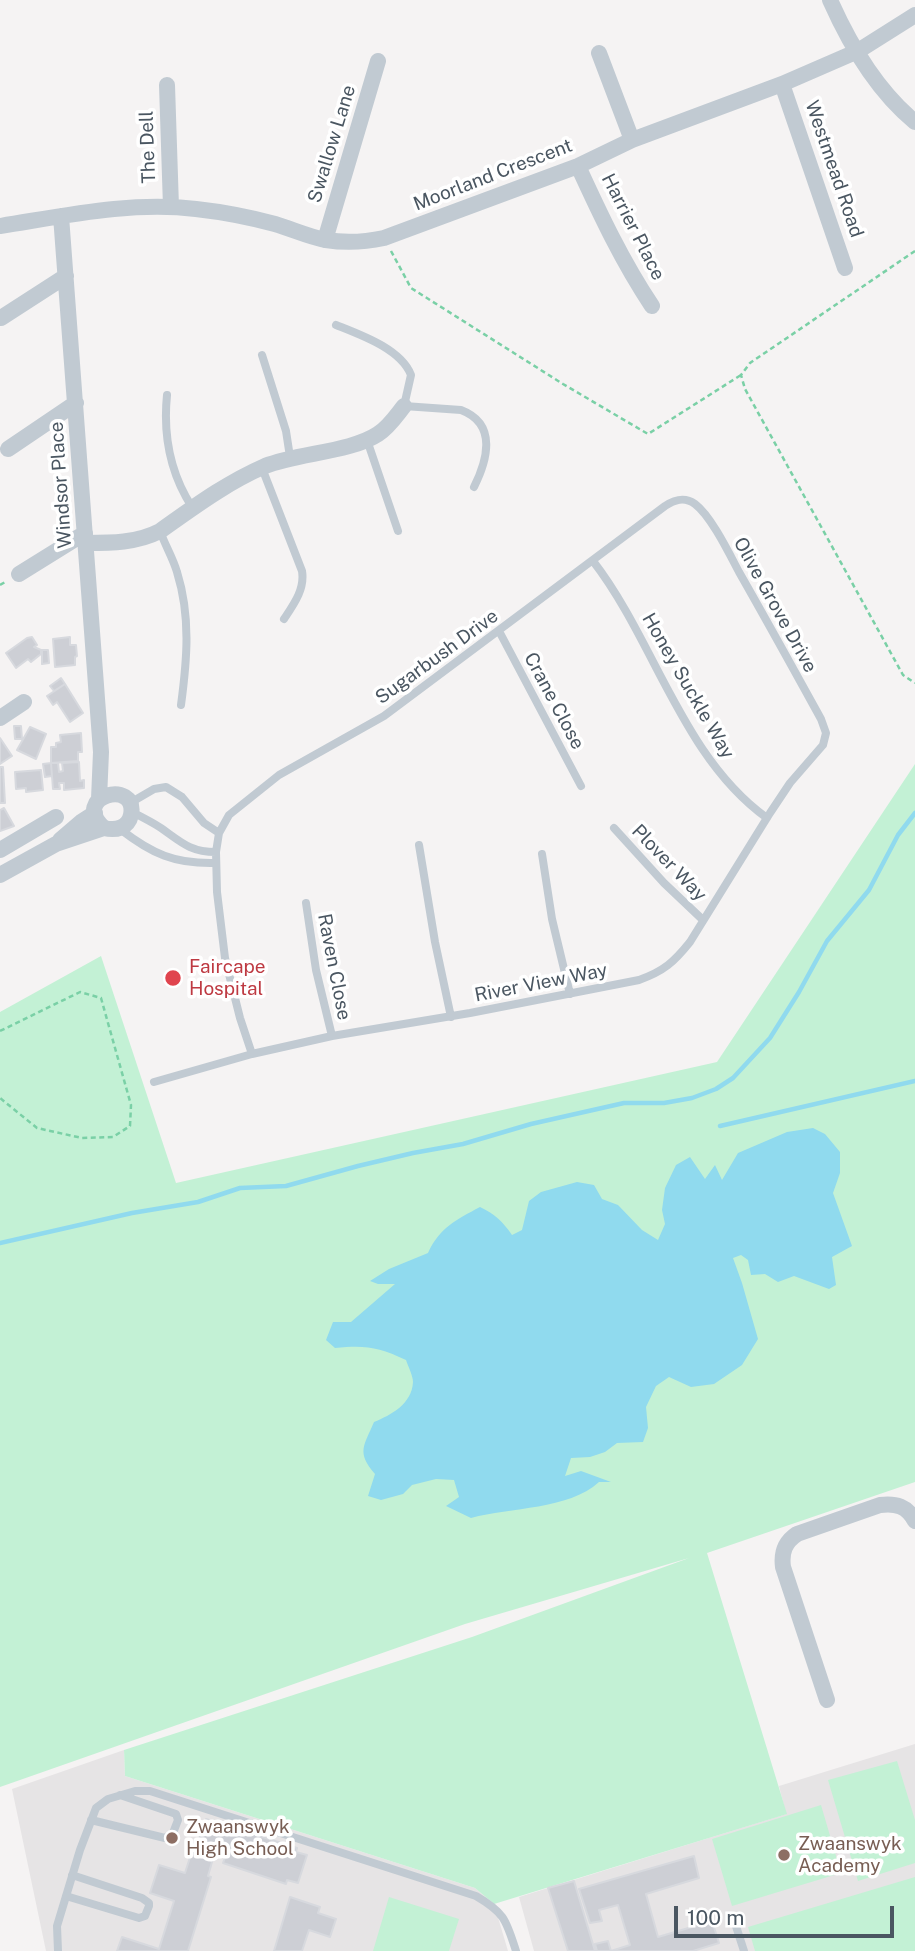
<!DOCTYPE html>
<style>
body{margin:0}
#map{position:relative;width:915px;height:1951px;overflow:hidden;background:#f5f3f3;font-family:"Public Sans",sans-serif}
canvas{display:block}
.scale{position:absolute;left:674px;top:1906px;width:220px;height:32px;box-sizing:border-box;border:4px solid #4a5661;border-top:0;padding-left:9px;font-size:21px;line-height:24px;white-space:nowrap;color:#4a5661;-webkit-text-stroke:5px #fff;paint-order:stroke}
</style>
<div id="map">
<canvas width="915" height="1951"></canvas>
<div class="scale">100 m</div>
</div>
<script>
const ctx = document.querySelector('canvas').getContext('2d');
ctx.lineJoin = 'round';
function fill(path, color) {
  ctx.fillStyle = color;
  ctx.fill(path, 'evenodd');
}
function trace(path, color, width, dash) {
  ctx.strokeStyle = color;
  ctx.lineWidth = width;
  ctx.lineCap = dash ? 'butt' : 'round';
  ctx.setLineDash(dash || []);
  ctx.stroke(path);
}
function drawText(font, color, halo, rows, align = 'center') {
  ctx.font = font + ' "Public Sans",sans-serif';
  ctx.lineWidth = 7;
  ctx.setLineDash([]);
  ctx.textBaseline = 'middle';
  ctx.strokeStyle = halo;
  ctx.fillStyle = color;
  for (const [text, x, y, turn = 0] of rows) {
    ctx.save();
    ctx.translate(x, y);
    ctx.rotate((+turn || 0) * Math.PI / 180);
    ctx.textAlign = isNaN(turn) ? turn : align;
    if (halo) ctx.strokeText(text, 0, 0);
    ctx.fillText(text, 0, 0);
    ctx.restore();
  }
}
fill(new Path2D(`
 M915,1744V1951H534L519,1897L786,1814L779,1786Z
 M124,1750L125,1776L475,1888L494,1904L508,1951H46L12,1789Z`), '#e6e4e5');
fill(new Path2D(`
 M915,764V1482L707,1553L787,1814L494,1904L475,1888L125,1776L124,1750L472,1637L689,1558L465,1624L0,1787V1012L101,956L176,1183L717,1062Z
 M897,1761L915,1820V1863L858,1881L828,1780Z
 M821,1805L841,1873L732,1906L712,1839Z
 M915,1877V1951H755L748,1927Z
 M389,1897L459,1919L449,1951H373Z`), '#c3f1d5');
fill(new Path2D(`
 M813,1128L825,1134L840,1152V1173L833,1193L852,1246L832,1257L836,1285L829,1289L794,1276L778,1282L765,1274L751,1275L748,1260L741,1255L733,1258L742,1283L758,1339L742,1365L714,1384L691,1387L669,1377L656,1386L646,1407L648,1428L643,1442L617,1443L605,1452L590,1457L571,1458L565,1476L581,1471L611,1482H599C568,1510 511,1507 471,1518L446,1506L459,1497L454,1480L436,1479L412,1485L403,1494L381,1500L368,1496L375,1474C356,1452 364,1446 374,1422C391,1415 412,1404 413,1382C413,1376 408,1366 406,1360C378,1347 366,1345 335,1348L326,1340L333,1322H351L395,1284H378L370,1281L389,1269L428,1253C440,1227 456,1220 480,1207C495,1214 503,1222 512,1235L522,1230L529,1201L541,1192L577,1182L594,1185L602,1199L618,1205L642,1230L658,1240L665,1224L662,1210L665,1188L676,1165L690,1157L705,1179L715,1165L722,1180L738,1153L787,1132Z`), '#90daee');
trace(new Path2D(`
 M720,1126L915,1081
 M0,1243L132,1213L198,1202L240,1188L286,1186L358,1166L413,1153L463,1144L531,1124L624,1103H664L692,1098L716,1089L733,1078L770,1038L799,992L827,941L869,890L898,835L915,813`), '#90daee', 4.5);
const building = new Path2D(`
 M32,637L37,645L34,647L41,650V654L31,662L28,659L16,668L6,653L27,638Z
 M70,637V645H76L77,656L75,657V665L55,667L53,639Z
 M42,650H48L49,663L42,664Z
 M61,678L65,684L54,691L50,686Z
 M65,684L83,713L70,722L57,702L53,705L47,696Z
 M14,726H21L22,739H15Z
 M30,727L46,734L36,759L17,750Z
 M81,733L82,752H78V761L51,763V747H56V743L61,742L60,735Z
 M0,738L12,756L0,764Z
 M79,762L80,781L84,780V788L64,790V783H59L60,789H53L51,763H58L59,772L63,771L62,763Z
 M51,763L52,776L45,777L43,764Z
 M0,767H3L5,803H0Z
 M41,770L43,790L26,792V788L16,789L15,772Z
 M4,808L14,826L0,831V810Z
 M206,1819L297,1848L296,1852L307,1855L298,1883L287,1880L286,1884L223,1863L227,1852L198,1843Z
 M193,1848L214,1855L208,1876L211,1877L188,1951H117L122,1937L159,1949L174,1901L150,1893L159,1865L185,1873Z
 M694,1856L699,1878L646,1894L658,1937L712,1921L719,1943L693,1951H597L595,1944L608,1941L611,1951L630,1945L618,1905L599,1910L602,1921L590,1923L579,1889Z
 M574,1881L595,1951H568L548,1888Z
 M290,1897L320,1907L318,1913L336,1919L330,1937L309,1930L302,1951H274Z`);
fill(building, '#cdcfd5');
trace(building, '#d7d9de', 2);
trace(new Path2D(`
 M391,251L411,288L563,384L648,434L741,375
 M915,251L750,363L741,375L745,389L903,675L915,683
 M0,585L7,581
 M0,1031L80,992L101,998L131,1105L130,1126L113,1137L82,1138L37,1128L0,1098`), '#7ad0a6', 2.5, [5, 3.5]);
trace(new Path2D(`
 M336,325C361,335 401,349 411,375L404,406L461,410C498,424 487,461 474,487
 M262,355L286,431L290,457
 M167,395C163,435 170,473 192,507
 M367,440L398,531
 M262,468L302,571C305,589 294,604 284,619
 M160,531C165,545 173,558 177,572C191,617 187,660 181,705
 M593,561C655,641 682,757 767,818
 M499,631L581,786
 M130,803L154,789L166,787L182,797L204,823L219,833
 M132,812C142,817 152,822 161,828C181,842 190,852 216,852
 M614,828L664,883L703,920
 M120,829C152,854 175,864 215,863
 M419,845L435,942L451,1017
 M542,854L552,919L570,994
 M306,903L316,970L332,1036
 M154,1082L252,1054L332,1036L470,1013L639,980C664,971 674,962 690,942L770,813L790,783L823,745L826,733L821,719C794,670 767,621 739,572C729,553 711,516 695,504C684,496 674,500 665,506L384,716L279,775L229,815L219,833L216,852L217,892L225,958L240,1018L252,1054
 M91,1820L165,1838L173,1833L178,1820L176,1814L120,1795
 M66,1896L139,1918L145,1916L149,1906V1903L142,1898L72,1875
 M733,1917L744,1951
 M58,1951L57,1926L80,1850L96,1808L108,1799L135,1791H150L476,1896C505,1913 506,1920 516,1951`), '#c1cad2', 8);
trace(new Path2D(`
 M830,0C850,45 876,90 915,122
 M599,53L632,140
 M782,84L845,268
 M167,85L171,207
 M578,166C600,214 622,261 652,306
 M61,216L101,752L99,799
 M0,226C64,216 131,201 196,209C223,212 249,217 275,224C292,229 309,237 326,240C345,243 365,242 384,238L578,166L632,140L782,84L858,51L915,15
 M325,240L378,61
 M1,318L66,276
 M8,449L76,403
 M86,543C111,543 137,543 160,531C194,507 226,483 265,466C298,453 351,452 378,434C389,427 396,416 404,406
 M19,574L85,533
 M0,718L24,702
 M60,840L81,822L95,813
 M0,850L56,817
 M0,875L56,844L104,828C116,831 128,828 131,815C138,778 69,796 104,828
 M827,1700L783,1567C781,1552 785,1542 797,1534L880,1505C896,1503 907,1506 915,1521`), '#c1cad2', 16);
for (const [x, y, r, color] of [
 [173,978,9,"#e0444e"],
 [172,1838,7,"#8d6e63"],
 [784,1855,7,"#8d6e63"]
]) {
  const dot = new Path2D();
  dot.arc(x, y, r, 0, 2 * Math.PI);
  ctx.fillStyle = color;
  ctx.fill(dot);
  trace(dot, '#fff', 2.5);
}
drawText('19px', '#4a5661', '#fff', [
 ["Swallow Lane",332,144,-73],
 ["The Dell",148,147,-92],
 ["Westmead Road",834,169,71],
 ["Moorland Crescent",493,175,-21],
 ["Harrier Place",633,227,63],
 ["Windsor Place",61,485,-94],
 ["Olive Grove Drive",775,605,61],
 ["Sugarbush Drive",437,657,-36],
 ["Honey Suckle Way",688,686,60],
 ["Crane Close",554,701,62],
 ["Plover Way",669,863,46],
 ["Raven Close",334,967,79],
 ["River View Way",541,983,-11]
]);
drawText('19px', '#be3a42', '#fff', [
 ["Faircape",189,967],
 ["Hospital",189,989]
], 'left');
drawText('19px', '#785e54', '#fff', [
 ["Zwaanswyk",186,1827],
 ["High School",186,1849],
 ["Zwaanswyk",798,1844],
 ["Academy",798,1866]
], 'left');
</script>
